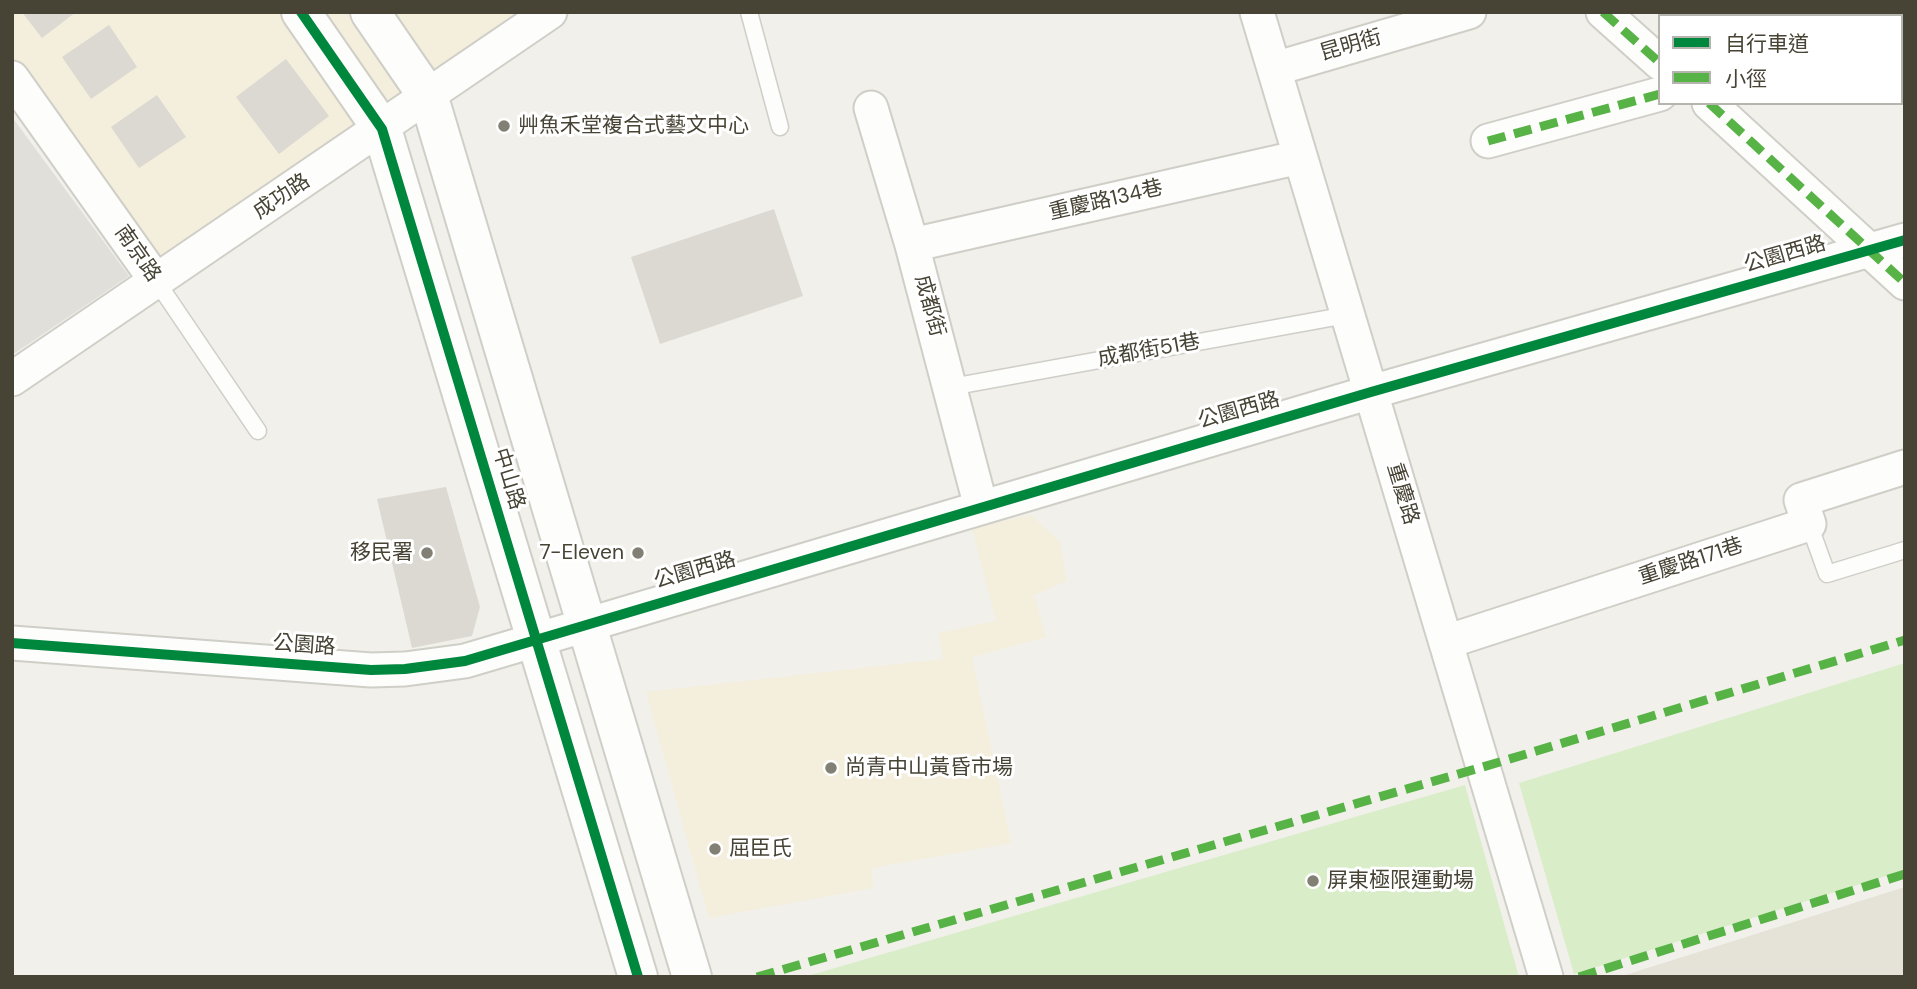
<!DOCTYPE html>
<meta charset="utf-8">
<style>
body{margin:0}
#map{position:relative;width:1917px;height:989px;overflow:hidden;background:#f1f0ea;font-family:"DM Sans","Noto Sans TC",sans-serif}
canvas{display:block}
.frame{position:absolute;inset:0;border:14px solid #474335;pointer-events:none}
.legend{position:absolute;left:1658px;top:14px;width:245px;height:91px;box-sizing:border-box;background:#fff;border:2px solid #b5b4ae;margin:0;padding:9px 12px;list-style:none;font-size:21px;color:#474335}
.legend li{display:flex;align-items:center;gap:14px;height:35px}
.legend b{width:35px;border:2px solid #b5b4ae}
</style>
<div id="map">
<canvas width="1917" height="989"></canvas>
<div class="frame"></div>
<ul class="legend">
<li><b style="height:9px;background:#00873e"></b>自行車道</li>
<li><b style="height:9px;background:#57b346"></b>小徑</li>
</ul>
</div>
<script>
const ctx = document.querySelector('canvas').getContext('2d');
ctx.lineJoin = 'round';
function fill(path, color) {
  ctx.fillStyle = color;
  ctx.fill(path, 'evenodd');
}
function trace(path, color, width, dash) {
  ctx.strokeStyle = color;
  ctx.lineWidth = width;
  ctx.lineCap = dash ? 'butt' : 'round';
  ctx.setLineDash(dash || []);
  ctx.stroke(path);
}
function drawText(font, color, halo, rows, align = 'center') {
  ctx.font = font + ' "DM Sans","Noto Sans TC",sans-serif';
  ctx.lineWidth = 6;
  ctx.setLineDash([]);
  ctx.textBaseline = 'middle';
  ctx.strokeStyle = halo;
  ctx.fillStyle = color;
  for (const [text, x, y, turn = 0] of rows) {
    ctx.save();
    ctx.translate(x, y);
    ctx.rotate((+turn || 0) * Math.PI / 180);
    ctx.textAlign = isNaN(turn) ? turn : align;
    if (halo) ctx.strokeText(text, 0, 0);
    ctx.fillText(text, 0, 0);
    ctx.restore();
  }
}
fill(new Path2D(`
 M1905,887V977H1619Z`), '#e5e3d7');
fill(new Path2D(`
 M12,12H517L158,267L12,57Z
 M1031,515L1060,542L1067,581L1034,595L1046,637L972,657L1011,843L872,868L873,888L709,918L646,692L943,659L939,633L996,621L972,528Z`), '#f4eedc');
fill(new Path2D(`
 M1905,663V870L1574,974L1519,783Z
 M1465,785L1519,977H804Z`), '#d9edc9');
fill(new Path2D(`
 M12,117L129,276L12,355Z`), '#e0dfda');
fill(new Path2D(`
 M22,12H76L42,38Z
 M109,25L137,67L91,99L62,57Z
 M286,59L329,116L279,154L236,97Z
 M157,95L186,137L139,168L111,127Z
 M774,209L803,296L660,344L631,257Z
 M446,487L480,607L472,636L412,648L377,499Z`), '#dbd9d2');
const service = new Path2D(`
 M749,12L780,127
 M157,282L258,431
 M951,387L1347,315
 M1809,524L1827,574L1905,550`);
const minor = new Path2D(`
 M1257,12L1546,977
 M1603,12L1660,63
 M1901,21L1905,20
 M1274,69L1469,12
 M12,78L157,282
 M1709,103L1905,283
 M871,108L912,245L981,507
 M1488,141L1660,94
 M912,245L1300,157
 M12,379L550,12
 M1446,642L1809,524L1801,500L1905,467
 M12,643L371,670L405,669L465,661L1371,392L1905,240`);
const tertiary = new Path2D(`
 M301,12L382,129L638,977
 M370,12L429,98L692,977`);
trace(service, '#cfcec7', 19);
trace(minor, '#cfcec7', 37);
trace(tertiary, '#cfcec7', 42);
trace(service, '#fdfdfc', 16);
trace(minor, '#fdfdfc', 33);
trace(tertiary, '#fdfdfc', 38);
trace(new Path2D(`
 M1603,12L1660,63
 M1901,21L1905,20
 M1709,103L1905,283
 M1488,141L1660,94
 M757,977L1483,767L1905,640
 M1579,977L1905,874`), '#57b346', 9, [18, 9]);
trace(new Path2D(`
 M301,12L382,129L638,977
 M12,643L371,670L405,669L465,661L1371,392L1905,240`), '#00873e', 10);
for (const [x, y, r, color] of [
 [504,126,7,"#828074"],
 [427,553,7,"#828074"],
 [638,553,7,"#828074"],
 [831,768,7,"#828074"],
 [715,849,7,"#828074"],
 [1313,881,7,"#828074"]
]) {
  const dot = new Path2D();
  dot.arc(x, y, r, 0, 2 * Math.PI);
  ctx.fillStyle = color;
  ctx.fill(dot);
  trace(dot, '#fff', 2.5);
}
drawText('21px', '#474335', '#fff', [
 ["昆明街",1351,46,-16],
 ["成功路",282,197,-34],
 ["重慶路134巷",1106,201,-13],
 ["南京路",137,254,55],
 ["公園西路",1785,255,-16],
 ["成都街",929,306,75],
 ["成都街51巷",1149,351,-10],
 ["公園西路",1239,411,-16],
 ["中山路",508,479,73],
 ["重慶路",1402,494,73],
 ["重慶路171巷",1691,562,-18],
 ["公園西路",695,571,-16],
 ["公園路",304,646,4]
]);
drawText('21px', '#474335', '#fff', [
 ["艸魚禾堂複合式藝文中心",518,126],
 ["移民署",413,553,"right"],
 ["7-Eleven",624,553,"right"],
 ["尚青中山黃昏市場",845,768],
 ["屈臣氏",729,849],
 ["屏東極限運動場",1327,881]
], 'left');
</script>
